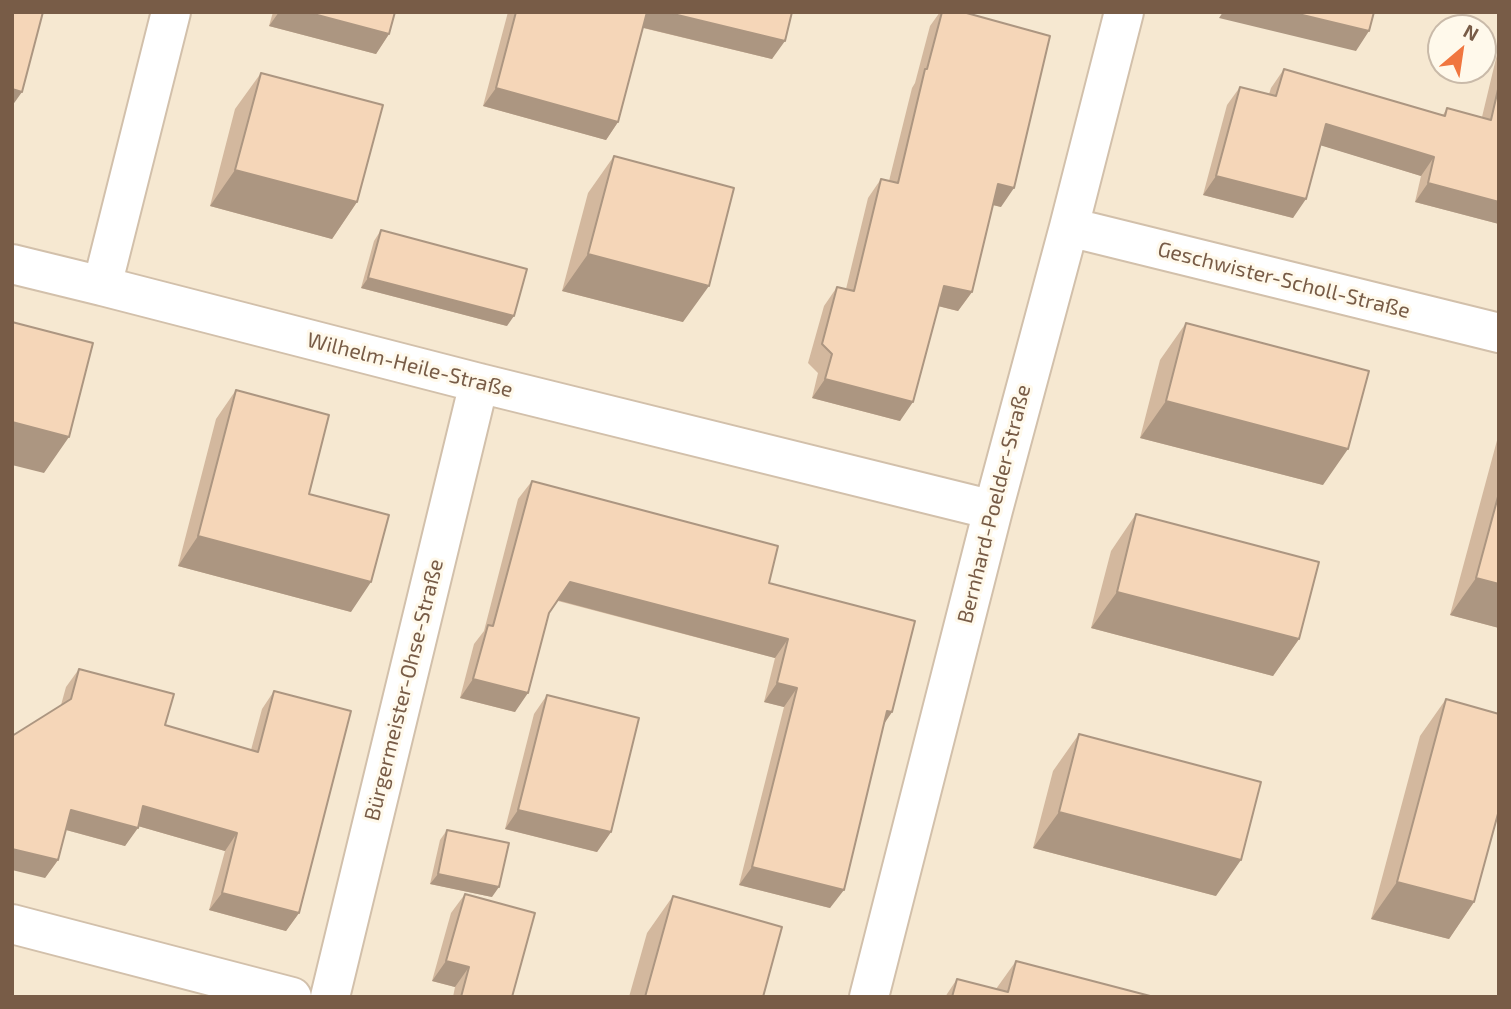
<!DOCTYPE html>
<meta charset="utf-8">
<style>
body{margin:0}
#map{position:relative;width:1511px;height:1009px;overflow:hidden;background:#fef6e3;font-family:"Exo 2",sans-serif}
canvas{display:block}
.frame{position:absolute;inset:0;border:14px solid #785c47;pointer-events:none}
.north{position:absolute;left:1427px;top:14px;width:70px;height:70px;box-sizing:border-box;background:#fff9eb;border:2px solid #c9baa9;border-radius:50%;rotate:29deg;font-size:19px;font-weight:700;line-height:28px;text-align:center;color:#785c47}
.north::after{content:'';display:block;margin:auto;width:24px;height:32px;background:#f0763f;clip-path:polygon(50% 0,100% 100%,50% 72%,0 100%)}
</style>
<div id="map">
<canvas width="1511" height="1009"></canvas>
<div class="frame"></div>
<div class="north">N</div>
</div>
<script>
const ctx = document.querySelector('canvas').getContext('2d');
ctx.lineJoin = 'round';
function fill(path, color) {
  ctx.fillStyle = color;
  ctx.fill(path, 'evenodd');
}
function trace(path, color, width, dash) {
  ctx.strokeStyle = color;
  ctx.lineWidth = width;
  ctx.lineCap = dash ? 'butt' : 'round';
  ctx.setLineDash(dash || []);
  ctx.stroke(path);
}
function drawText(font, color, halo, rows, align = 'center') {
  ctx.font = font + ' "Exo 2",sans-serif';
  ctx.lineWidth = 6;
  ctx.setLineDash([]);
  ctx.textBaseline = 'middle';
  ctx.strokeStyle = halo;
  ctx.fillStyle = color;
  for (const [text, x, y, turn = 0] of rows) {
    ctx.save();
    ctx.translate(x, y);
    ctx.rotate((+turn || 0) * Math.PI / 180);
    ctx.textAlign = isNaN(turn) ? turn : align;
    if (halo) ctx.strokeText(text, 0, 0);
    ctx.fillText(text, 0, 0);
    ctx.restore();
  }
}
fill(new Path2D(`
 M12,12H1499V997H12ZM1441,28H1483V70H1441Z`), '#f6e8d1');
const minor = new Path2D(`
 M171,12L102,286L479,383L993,510
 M1069,227L1499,333
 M12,264L102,286
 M12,924L292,997
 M330,997L479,383
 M869,997L993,510L1069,227L1124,12`);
trace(minor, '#d2c0ab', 42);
trace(minor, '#fff', 38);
fill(new Path2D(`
 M273,12H395L389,34L376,54L269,26Z
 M508,12H792L772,59L643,28L618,122L606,140L483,106Z
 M940,12H963L1001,207L993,205L972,292L958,311L938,306L900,421L812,398L818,373L808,363L824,306L837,287L846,289L868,198L881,179L889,181L912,88L915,83L930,26Z
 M1499,46V224L1415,202L1421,176L1321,145L1293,218L1203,195L1227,105L1240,87L1269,94L1271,88L1284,69L1443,115L1447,108L1482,117Z
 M261,73L357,202L332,239L210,206L235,109Z
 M614,156L683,322L562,291L588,193Z
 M381,230L507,326L361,288L374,241Z
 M1186,323L1323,485L1140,438L1160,360Z
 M236,390L309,494L351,612L178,566L216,419Z
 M1499,433V628L1450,615Z
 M532,481L769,583L892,712L884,724L830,908L739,885L784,707L764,702L775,658L558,601L549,613L515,712L460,698L474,644L484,631L518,499Z
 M1136,514L1299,639L1273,676L1091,628L1111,551Z
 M79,669L165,725L251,750L262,709L274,691L299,913L286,931L209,910L225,851L138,826L125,846L66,830L58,860L45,878L61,705L66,687Z
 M547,695L611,832L597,852L505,829L534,714Z
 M1446,699L1474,902L1449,939L1371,919L1420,736Z
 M1079,734L1216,896L1033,848L1053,771Z
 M447,830L492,897L430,884L440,840Z
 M465,894L512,997H453L455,987L432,981L451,913Z
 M673,896L763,997H629L647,933Z
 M1016,961L1154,997H945L957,979L996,989Z`), '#d3b89e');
fill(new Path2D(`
 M279,12H306L389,34L376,54L269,26Z
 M646,12H665L785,41L772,59L636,26Z
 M1223,12H1290L1369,31L1356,51L1219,18Z
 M496,88L618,122L606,140L483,106Z
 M12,89L22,92L12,106Z
 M1326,124L1434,157L1421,176L1313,143Z
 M235,170L357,202L332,239L210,206Z
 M1216,176L1306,199L1293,218L1203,195Z
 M1428,183L1499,202V224L1415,202Z
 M998,184L1014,188L1001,207L985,203Z
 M588,254L709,286L683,322L562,291Z
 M368,278L514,316L507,326L361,288Z
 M944,286L972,292L958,311L930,304Z
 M825,379L913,402L900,421L812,398Z
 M1166,401L1348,449L1323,485L1140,438Z
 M12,422L69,437L44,473L12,465Z
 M198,536L371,582L351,612L178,566Z
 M1476,578L1499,584V628L1450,615Z
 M570,582L788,639L775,658L557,600Z
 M1117,592L1299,639L1273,676L1091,628Z
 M473,679L528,693L515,712L460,698Z
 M777,683L797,688L784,707L764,702Z
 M887,711L892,712L879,731Z
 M143,806L237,833L225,851L131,824Z
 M71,810L138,828L125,846L59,828Z
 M518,810L611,832L597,852L505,829Z
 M1059,812L1241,860L1216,896L1033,848Z
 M12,849L58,860L45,878L12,870Z
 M752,867L844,890L830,908L739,885Z
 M438,874L499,887L492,897L430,884Z
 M1397,882L1474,902L1449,939L1371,919Z
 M222,893L299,913L286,931L209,910Z
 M446,961L469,967L455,987L432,981Z`), '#ac9681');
const building = new Path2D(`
 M12,12H43L22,92L12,89Z
 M306,12H395L389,34Z
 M516,12H647L618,122L496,88Z
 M665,12H792L785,41Z
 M942,12H963L1050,36L1014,188L998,184L972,292L944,286L913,402L825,379L832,354L822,344L837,287L854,291L881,179L898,183L925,69H927Z
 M1290,12H1374L1369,31Z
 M1284,69L1445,116L1447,108L1491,120L1499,85V202L1428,183L1434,157L1326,124L1306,199L1216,176L1240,87L1276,96Z
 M261,73L383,105L357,202L235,170Z
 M614,156L734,188L709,286L588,254Z
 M381,230L527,269L514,316L368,278Z
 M12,322L93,343L69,437L12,422Z
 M1186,323L1369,371L1348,449L1166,401Z
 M236,390L329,415L309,494L389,515L371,582L198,536Z
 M532,481L778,546L769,583L915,621L892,712L887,711L844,890L752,867L797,688L777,683L788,639L570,582L549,613L528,693L473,679L488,625L493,626Z
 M1499,493V584L1476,578Z
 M1136,514L1319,562L1299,639L1117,592Z
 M79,669L174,694L165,725L258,752L274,691L351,711L299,913L222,893L237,833L143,806L138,828L71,810L58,860L12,849V736L71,699Z
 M547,695L639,718L611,832L518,810Z
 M1446,699L1499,714V810L1474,902L1397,882Z
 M1079,734L1261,782L1241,860L1059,812Z
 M447,830L509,843L499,887L438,874Z
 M465,894L535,913L512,997H461L469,967L446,961Z
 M673,896L782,927L763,997H645Z
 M1016,961L1154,997H952L957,979L1008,992Z`);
fill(building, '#f5d6b8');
trace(building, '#ac9681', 2);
drawText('21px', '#785c47', '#fff9eb', [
 ["Geschwister-Scholl-Straße",1284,280,14],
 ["Wilhelm-Heile-Straße",410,365,14],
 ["Bernhard-Poelder-Straße",994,504,-76],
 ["Bürgermeister-Ohse-Straße",404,690,-76]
]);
</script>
